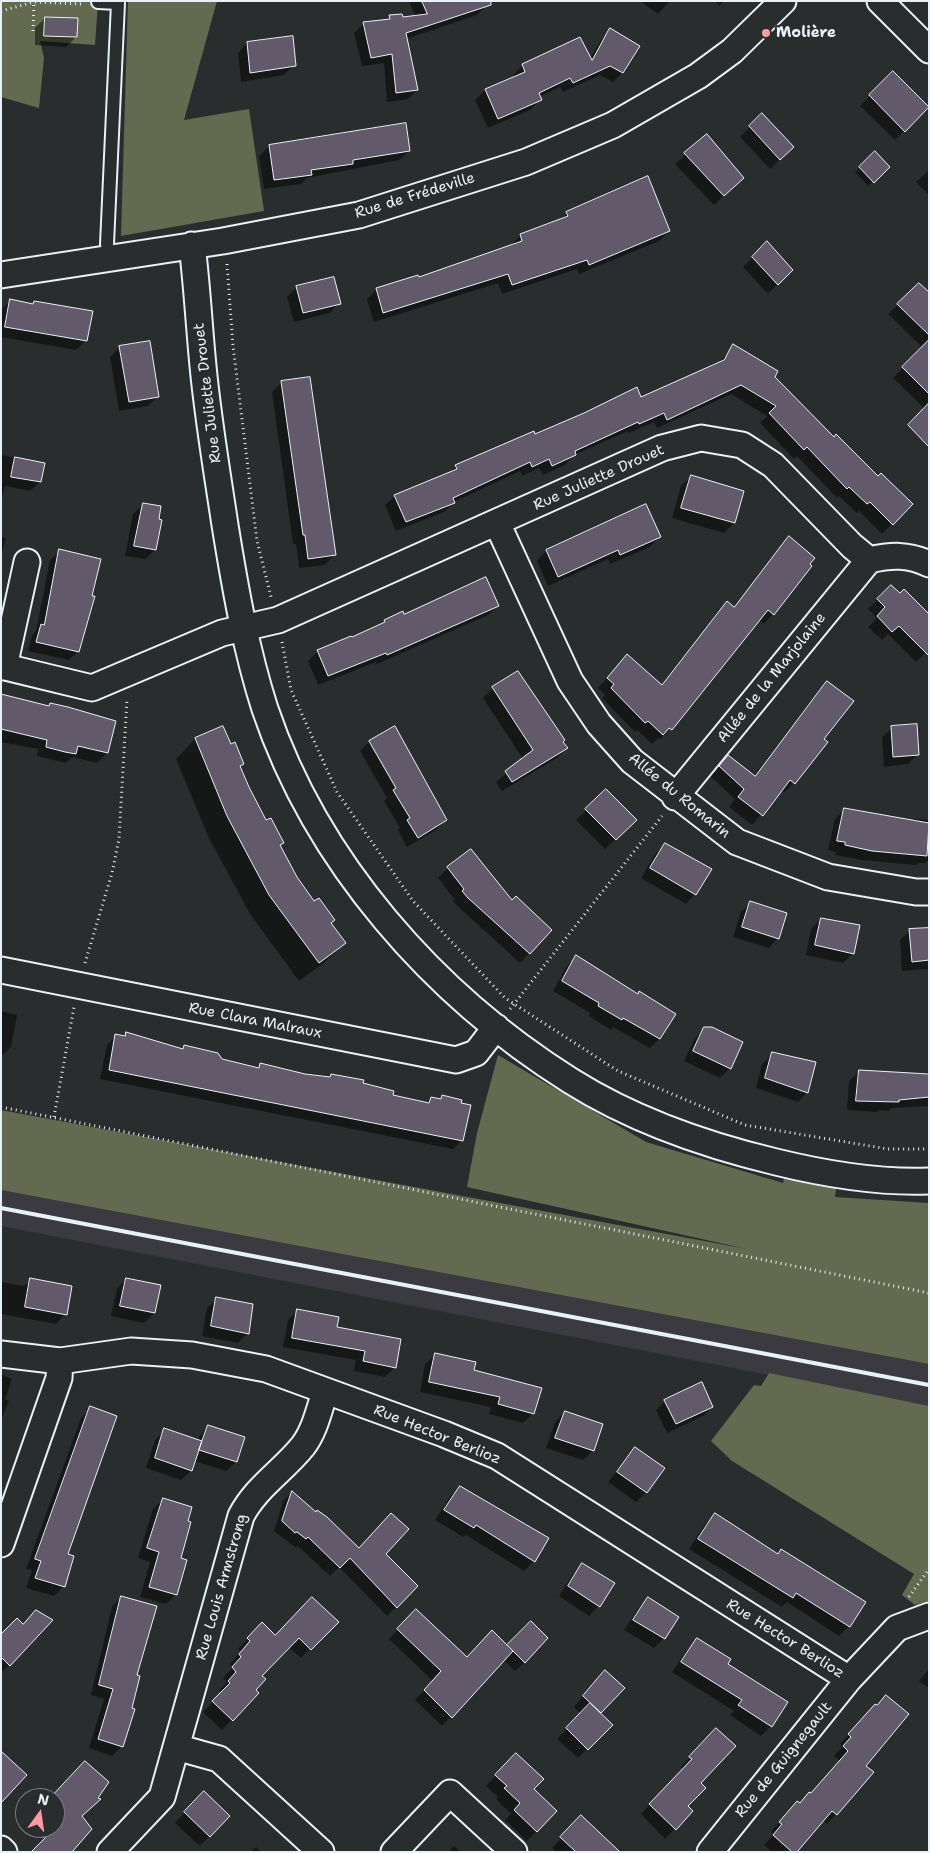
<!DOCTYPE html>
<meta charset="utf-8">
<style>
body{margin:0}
#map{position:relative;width:930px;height:1853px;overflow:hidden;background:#2a2d2e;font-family:"Shantell Sans",sans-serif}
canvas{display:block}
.frame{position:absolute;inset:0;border:2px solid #e8f1f8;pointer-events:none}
.north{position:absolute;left:15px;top:1788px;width:50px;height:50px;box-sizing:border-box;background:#2a2d2e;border:1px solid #767b7f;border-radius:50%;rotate:14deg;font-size:14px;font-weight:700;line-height:20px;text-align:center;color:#e8f1f8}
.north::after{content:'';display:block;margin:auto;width:18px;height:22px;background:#ff9aa2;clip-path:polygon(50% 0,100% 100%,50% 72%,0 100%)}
</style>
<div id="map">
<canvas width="930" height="1853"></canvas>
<div class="frame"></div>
<div class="north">N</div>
</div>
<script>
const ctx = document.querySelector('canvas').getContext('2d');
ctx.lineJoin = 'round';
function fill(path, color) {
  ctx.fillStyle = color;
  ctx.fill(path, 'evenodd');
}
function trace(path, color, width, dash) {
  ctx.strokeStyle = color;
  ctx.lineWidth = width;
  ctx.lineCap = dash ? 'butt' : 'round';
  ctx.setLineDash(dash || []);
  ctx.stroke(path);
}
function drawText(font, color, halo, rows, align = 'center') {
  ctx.font = font + ' "Shantell Sans",sans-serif';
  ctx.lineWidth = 4;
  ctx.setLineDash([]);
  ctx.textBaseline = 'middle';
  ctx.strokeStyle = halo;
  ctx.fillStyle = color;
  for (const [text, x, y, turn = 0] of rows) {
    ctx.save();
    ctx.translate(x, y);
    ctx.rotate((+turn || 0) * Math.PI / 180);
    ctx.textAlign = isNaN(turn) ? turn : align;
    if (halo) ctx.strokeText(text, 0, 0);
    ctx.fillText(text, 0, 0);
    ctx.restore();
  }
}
fill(new Path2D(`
 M1,1190L929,1364V1406L1,1226Z`), '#3b3a40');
fill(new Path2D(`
 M1,1H98L95,45L40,41L44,58L39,108L1,97Z
 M128,1H217L184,120L249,109L264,211L121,236Z
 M498,1055L646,1142L783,1183L785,1174L837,1183L835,1197L929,1203V1364L1,1190V1110L747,1249L467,1187L477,1133Z
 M769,1373L929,1406V1601L915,1605L902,1595L914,1574L732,1461L711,1441L754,1385L761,1386Z`), '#636a50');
fill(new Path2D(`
 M409,1H484L486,6L477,15L406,39L417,90L408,99L387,102L384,63L362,66L354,33L364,23L386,20L390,16L402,18L415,16Z
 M640,1H670L658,14Z
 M715,1H724L719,6Z
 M45,18L76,37L66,47L35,45V28Z
 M611,30L622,73L613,82L600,75L563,92L560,87L539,97L540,100L530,110L488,128L475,100L485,90L514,78L513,75L523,65L590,59L601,40Z
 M247,43L294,65L284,75L241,82L238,53Z
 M893,73L927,107L895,140L860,106Z
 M762,115L793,147L770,169L740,137Z
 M707,136L732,188L714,205L675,164Z
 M269,146L409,151L399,160L307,178L301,184L264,189L259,156Z
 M875,153L889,167L868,186L855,172Z
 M929,170V195L916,182Z
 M567,213L669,231L659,241L579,274L577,269L502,294L498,283L374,322L367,299L377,289L418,279L511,245L521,235L560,220Z
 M767,243L791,270L768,294L743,267Z
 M919,284L929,294V338L921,346L888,314Z
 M297,287L339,303L330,313L294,322L287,297Z
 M10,301L32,305L35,302L86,340L76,350L1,337V310Z
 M733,346L773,377L834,438L911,504L882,534L859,511L857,513L839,496L837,498L797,456L794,459L760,423L767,416L731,394L657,428L654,422L629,433L628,431L574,455L565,465L543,475L539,468L522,476L520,471L454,502L444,512L396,531L385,505L395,496L449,473L456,466L534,435L640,399L719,364Z
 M120,347L158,396L148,406L119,411L110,357Z
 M924,347L929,351V404L924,408L893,378Z
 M282,382L334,555L325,565L299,568L296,544H293L272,392Z
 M1,455L43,464L40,482L30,491L5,486L1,501Z
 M691,477L743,492L734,523L724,533L672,518L681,486Z
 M143,504L155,550L145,559L125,556L133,514Z
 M645,506L659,537L650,547L610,564L608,559L548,586L537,561L546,551Z
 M1,537L6,538L1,555Z
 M789,538L773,614L764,624L758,620L661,739L659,738L652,744L637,730L635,732L602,698L605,695L598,688L627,656L661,685L718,612L727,603L733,607Z
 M59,551L91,597L78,651L69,660L28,651L32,635L36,631L50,560Z
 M891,586L929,649L916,662L888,634L882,640L868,627L877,618L868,609Z
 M498,606L488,615L377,664L376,662L318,685L308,661L318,651L379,627L385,621L403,616Z
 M827,682L822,739L794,783L785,792L781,790L752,825L729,807L735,799L710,776L728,756L753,777Z
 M493,688L566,748L557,758L502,791L496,782L523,759L483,698Z
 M1,695L47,707L50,704L114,722L107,753L97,763L72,757L66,763L37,756L38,749L1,742Z
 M222,728L266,821L283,842L279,846L296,878L344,943L325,962L299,981L250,914L208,836L176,759L195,739Z
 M394,728L446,820L436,830L407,847L398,830L400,828L384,801L387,798L360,751L369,742ZM369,743H371L401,793L398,794Z
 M892,728L918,754L908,764L884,767L882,737Z
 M606,791L626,830L605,849L576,820Z
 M845,809L911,821L914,819L929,820V860L925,863H919L916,865L862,860L835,855L836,852L828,850L835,819Z
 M665,845L695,894L686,904L641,878L655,854Z
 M448,868L529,953L520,963L453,902L455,900L438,878Z
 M751,903L778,938L769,948L733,937L741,912Z
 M821,919L853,953L843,963L806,955L811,929Z
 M929,929V969L902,971L900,940L910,931Z
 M577,957L659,1039L650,1048L613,1027L611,1030L589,1016L590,1013L553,991L567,966Z
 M1,1011L17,1015L11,1047L1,1056Z
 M705,1028L730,1068L720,1078L684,1061L695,1038Z
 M127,1034L181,1050L185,1046L221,1060L257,1069L261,1065L304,1075L329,1078L331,1076L392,1096L426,1103L431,1098L439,1100L442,1097L462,1140L453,1149L100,1079L107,1045L116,1036L123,1037Z
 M772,1054L807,1092L798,1102L756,1088L762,1064Z
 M859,1071L920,1075L929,1072V1109L927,1106L891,1108L888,1111L879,1110L877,1112L847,1110L849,1081Z
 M126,1279L159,1286L154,1313L144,1323L111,1316L117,1289Z
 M31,1280L65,1314L56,1324L1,1314V1282L24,1286Z
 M217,1299L248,1333L238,1343L202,1336L207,1308Z
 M298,1310L336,1328L395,1367L385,1377L354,1371L356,1360L283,1347L288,1320Z
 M435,1355L473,1371L533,1413L523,1423L489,1414L491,1407L420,1392L425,1364Z
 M1,1374L12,1379L5,1399L9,1401L1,1420Z
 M665,1401L712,1407L703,1416L667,1433L656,1410Z
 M91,1408L64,1586L54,1596L26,1588L32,1570L26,1569L81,1418Z
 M565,1412L602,1425L593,1451L583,1460L546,1448L555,1422Z
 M208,1426L236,1462L226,1471L194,1461L191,1471L181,1480L146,1468L155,1440L165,1430L197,1440Z
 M635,1449L646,1492L636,1502L608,1482Z
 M460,1487L534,1561L524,1571L466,1535L463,1537L435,1520L450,1497Z
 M292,1492L359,1550L384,1554L416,1586L387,1616L339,1567L330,1576L298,1546L296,1548L274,1531L283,1501Z
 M163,1500L186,1521L176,1594L166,1604L140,1597L150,1562L138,1558L153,1509Z
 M715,1515L778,1554L781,1551L864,1603L849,1626L839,1636L787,1602L782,1607L689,1549L705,1525Z
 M583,1564L614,1584L599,1606L589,1616L559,1596L573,1574Z
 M121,1597L135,1676L122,1746L112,1756L89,1748L104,1699L91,1695L112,1607Z
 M648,1599L678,1617L664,1638L654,1648L624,1630L638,1609Z
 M407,1620L467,1658L507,1647L531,1623L525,1662L515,1671L503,1660L475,1689L477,1691L442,1726L415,1700L433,1681L389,1639Z
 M51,1621L1,1673V1636L23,1625Z
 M337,1622L301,1658L288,1647L260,1676L254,1690L257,1693L222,1730L203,1712L222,1693L219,1691L227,1682L223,1678L233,1667L230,1664L241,1652L238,1649L262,1624L275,1637Z
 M697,1640L727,1664L771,1726L761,1736L730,1715L734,1711L672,1672L687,1650Z
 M929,1669V1688L919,1681Z
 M595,1682L623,1688L599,1713L611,1725L578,1758L557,1739L581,1714L574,1707Z
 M875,1705L864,1766L872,1772L836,1814L827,1824L822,1820L795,1852H769L770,1850L764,1845L774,1834L771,1832L788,1812L810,1795L840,1761L834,1756L842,1747L840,1744Z
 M707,1739L699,1783L686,1806L691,1811L665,1839L641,1814L683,1770L681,1767Z
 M516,1755L532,1789L556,1811L527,1841L505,1820L511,1814L496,1799L498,1797L486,1786Z
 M75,1772L81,1817L32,1852L52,1829L51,1828H55V1798H52Z
 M194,1802L228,1817L200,1846L175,1823Z
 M572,1826L618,1852H556L552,1848Z
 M454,1846L461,1852H448Z
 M256,1847L262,1852H251Z`), '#0007');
const building = new Path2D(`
 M422,1H491V5L406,33L418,90L396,93L392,54L371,58L363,22L390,19L389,15L402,14L403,17L427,14Z
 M45,17L78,18L77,37L44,36Z
 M610,28L640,46L623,73L610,66L573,83L570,78L539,93L542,100L498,119L485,89L525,72L522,64L580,37L592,60Z
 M293,36L296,66L250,73L247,42Z
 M893,71L929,107L905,132L869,95Z
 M762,113L794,147L780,160L749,126Z
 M406,123L410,151L353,160V164L311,170L312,175L274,180L269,145Z
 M707,134L744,178L724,196L684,153Z
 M875,151L890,167L874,183L859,167Z
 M648,176L670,231L589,265L587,260L512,285L508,274L383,313L376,288L418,275L419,277L522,241L520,234L568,216L566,212Z
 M767,241L793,270L778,285L752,257Z
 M334,277L341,304L303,313L296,286Z
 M919,283L929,292V335L897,304Z
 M10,299L33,304L34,301L93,311L87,341L5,327Z
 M929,340V394L902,367Z
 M150,341L159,397L129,402L119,346Z
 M733,344L778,371L775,377L834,437L836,434L878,476L881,473L913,504L893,525L870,502L867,504L849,487L847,489L807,447L804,450L769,413L776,406L741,385L667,420L664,413L639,424L638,422L575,451L576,455L552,466L549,459L532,467L530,462L453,498L455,503L406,522L394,495L457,469L455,465L534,431L535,434L584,413L637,387L641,397L724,360Z
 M310,377L336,555L308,559L305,535H303L281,381Z
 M929,403V447L908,425Z
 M15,457L45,463L41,482L11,477Z
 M691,475L744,491L735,523L681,508Z
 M143,503L161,506L159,519L162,520L156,550L134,546Z
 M646,504L661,537L620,555L618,550L558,577L546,550Z
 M789,536L815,558L810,564L812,566L774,615L768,610L672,730L669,728L663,735L648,721L645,723L611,688L614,684L607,678L627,654L662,685L727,601L734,607Z
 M59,549L101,559L92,596H95L79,652L36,642L41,624L44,625Z
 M486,577L499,606L387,655L386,653L328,676L317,650L351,636L352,637L385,622L384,620L403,611L404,614Z
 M891,585L900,593L904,589L929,614V656L899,626L892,632L877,616L885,607L877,599Z
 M518,671L565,740L563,742L568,748L512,782L505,771L533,750L492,687Z
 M827,681L854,701L824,739L828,742L795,784L790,780L763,816L738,797L744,789L719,766L728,755L755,776Z
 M1,694L49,706L50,703L68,707L116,721L108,753L78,746L76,754L65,752L46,747L47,740L1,729Z
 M917,724L919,755L893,757L891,726Z
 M223,726L231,744L235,742L244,764L240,766L249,787L266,820L271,818L284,843L280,845L297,877L314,901L319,898L335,920L331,923L346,943L319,963L269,895L227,816L195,738Z
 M395,726L447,820L418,838L407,820L410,818L393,790L396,788L369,741Z
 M606,789L637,820L616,840L585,809Z
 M844,808L929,823L927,856L872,851L845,845V842L837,841Z
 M665,843L712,869L696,895L650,868Z
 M471,849L512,900L516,896L552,930L530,954L468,898L462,891L464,889L447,867Z
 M750,901L787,913L779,939L742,927Z
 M821,918L860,925L854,954L815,945Z
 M929,928V960L912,962L909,929Z
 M576,955L638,994L639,991L676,1014L660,1039L623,1018L622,1020L598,1006L599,1003L562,981Z
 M704,1027H712L743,1042L731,1069L693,1051Z
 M126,1032L183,1049L184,1045L218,1053L222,1059L259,1068L260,1063L305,1074L330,1077L331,1074L364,1080L363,1083L394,1091L393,1095L429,1103L431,1097L441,1099L442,1095L462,1100L461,1103L471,1105L463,1141L109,1070L115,1034L125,1036Z
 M772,1052L816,1062L808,1093L765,1078Z
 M859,1070L929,1074V1097L899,1100V1102L856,1101Z
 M30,1278L72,1286L67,1315L25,1307Z
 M126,1278L161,1285L155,1313L120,1306Z
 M216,1297L253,1304L249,1334L211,1326Z
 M297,1309L339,1317L337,1327L401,1339L396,1368L363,1361L365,1351L292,1338Z
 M435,1353L476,1362L474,1370L542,1388L534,1414L498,1404L500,1397L429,1382Z
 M702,1382L713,1407L676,1424L664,1400Z
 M90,1406L117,1416L68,1554L74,1556L65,1587L35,1578L41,1561L35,1559Z
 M565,1411L603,1424L594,1451L555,1438Z
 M208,1425L245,1437L237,1462L199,1450Z
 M164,1428L202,1441L192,1471L155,1458Z
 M635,1447L665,1468L647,1493L617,1472Z
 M460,1486L549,1538L535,1562L476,1525L474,1528L444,1510Z
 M292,1491L316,1512L317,1510L327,1517L359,1548L391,1513L409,1529L386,1554L418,1586L397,1608L350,1558L340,1568L308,1537L306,1539L297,1532L295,1533L282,1521Z
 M163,1498L192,1507L188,1521L191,1522L181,1558L187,1560L177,1595L149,1587L159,1552L147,1548Z
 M715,1513L778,1554L781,1549L866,1602L850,1627L796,1593L793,1598L698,1539Z
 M582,1563L615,1583L600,1607L568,1586Z
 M121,1596L157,1606L137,1675L140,1676L132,1708L135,1709L123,1747L98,1739L113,1689L99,1685Z
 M312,1597L339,1622L311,1650L299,1638L262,1676L266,1679L256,1690L259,1693L233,1721L212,1701L230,1683L228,1681L236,1672L232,1667L241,1657L239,1654L250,1641L247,1638L262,1622L275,1635Z
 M648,1597L679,1617L665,1639L633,1620Z
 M416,1609L467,1657L492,1630L513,1651L452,1718L424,1690L441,1671L397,1629Z
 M36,1610L53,1620L10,1666L1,1657V1634L17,1618L23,1624Z
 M531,1621L548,1638L525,1663L507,1645Z
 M697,1638L731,1659L728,1664L788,1702L772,1727L738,1705L742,1700L681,1662Z
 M605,1670L625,1688L601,1713L583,1696Z
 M886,1695L909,1714L866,1766L874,1772L837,1815L832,1811L797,1852H792L773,1835L782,1824L779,1822L797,1801L800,1803L809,1792L811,1793L848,1751L843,1746L851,1737L848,1734L875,1704L877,1705Z
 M590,1703L613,1725L588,1750L566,1728Z
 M716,1728L736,1746L701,1783L706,1788L688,1806L693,1811L676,1830L649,1804L692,1759L689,1757Z
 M1,1751L27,1775L1,1803Z
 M516,1753L544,1779L534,1789L557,1811L537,1832L514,1810L520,1803L504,1788L507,1786L495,1775Z
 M85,1761L109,1782L98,1798L101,1799L82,1816L92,1829L72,1852H31L55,1828V1793Z
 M204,1791L230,1816L210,1837L184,1812Z
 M581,1815L620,1852H576L560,1837Z`);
fill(building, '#625a6a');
trace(building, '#e8f1f8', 1);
const service = new Path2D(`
 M98,2L118,3L107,244L109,259`);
const minor = new Path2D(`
 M880,1L929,50
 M192,245C197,285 199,325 203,366C208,419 217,472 225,525C235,587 246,650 265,709C317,863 434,995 571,1081C633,1120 705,1145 776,1162C825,1174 878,1183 929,1181
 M1,275L223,241L359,215L526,162L613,125L698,76L732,51L783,1
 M497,523L570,681L599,724L632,761L737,842L828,877L916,892H929
 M1,666L92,688L222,633L278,620L662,448L701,438L742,445L773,465L852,546L869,560C891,555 908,554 929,564
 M4,667L27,562
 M675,797L869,560
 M1,970L456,1060L476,1053L496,1027
 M1,1354L60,1361L131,1351L192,1355L266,1369L444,1434L497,1456L849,1679
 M1,1544L59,1378L60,1361
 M176,1747L219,1759L321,1852
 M1,1849L4,1852
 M110,1852L162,1797L241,1516C256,1487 283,1471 303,1446C315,1430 319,1410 325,1392
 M394,1852L450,1793L514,1852
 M710,1852L849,1679L897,1628L929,1616`);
trace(service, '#e8f1f8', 16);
trace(minor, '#e8f1f8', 29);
trace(new Path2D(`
 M1,11L34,2
 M33,31L34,2L82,4
 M227,264L233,346L257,541L271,597
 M282,642L291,690L337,792L413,901L505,998L618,1071L745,1125L888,1149H929
 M85,963L112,873L119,839L127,699
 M510,1009L662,816
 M1,1107L929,1293
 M54,1117L74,1007
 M909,1597L929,1569`), '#e8f1f8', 3, [1, 4]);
trace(service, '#2a2d2e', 12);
trace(minor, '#2a2d2e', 25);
trace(new Path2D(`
 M1,1208L929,1385`), '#e8f1f8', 4);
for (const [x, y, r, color] of [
 [766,33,5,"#ff9aa2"]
]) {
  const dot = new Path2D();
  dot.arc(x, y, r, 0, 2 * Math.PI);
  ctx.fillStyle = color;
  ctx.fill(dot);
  trace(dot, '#2a2d2e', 2);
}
drawText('bold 15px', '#e8f1f8', '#2a2d2e', [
 ["Molière",776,33]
], 'left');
drawText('15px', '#e8f1f8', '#2a2d2e', [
 ["Rue de Frédeville",415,196,-17],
 ["Rue Juliette Drouet",208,393,-97],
 ["Rue Juliette Drouet",599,478,-24],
 ["Allée de la Marjolaine",772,678,-51],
 ["Allée du Romarin",679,796,39],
 ["Rue Clara Malraux",255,1021,11],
 ["Rue Hector Berlioz",437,1435,22],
 ["Rue Louis Armstrong",222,1587,-74],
 ["Rue Hector Berlioz",785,1639,32],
 ["Rue de Guignegault",784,1760,-51]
]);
</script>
